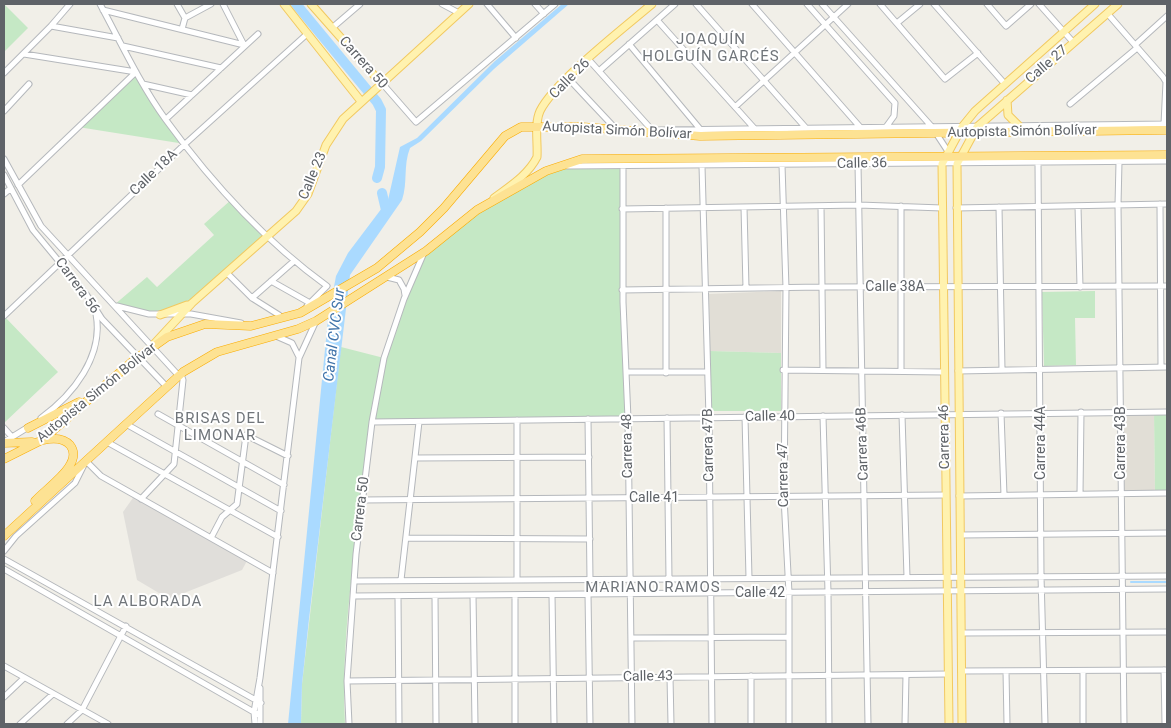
<!DOCTYPE html>
<meta charset="utf-8">
<style>
body{margin:0}
#map{position:relative;width:1171px;height:728px;overflow:hidden;background:#f1efe8;font-family:Roboto,sans-serif}
canvas{display:block}
.frame{position:absolute;inset:0;border:5px solid #5f6368;pointer-events:none}
</style>
<div id="map">
<canvas width="1171" height="728"></canvas>
<div class="frame"></div>
</div>
<script>
const ctx = document.querySelector('canvas').getContext('2d');
ctx.lineJoin = 'round';
function fill(path, color) {
  ctx.fillStyle = color;
  ctx.fill(path, 'evenodd');
}
function trace(path, color, width, dash) {
  ctx.strokeStyle = color;
  ctx.lineWidth = width;
  ctx.lineCap = dash ? 'butt' : 'round';
  ctx.setLineDash(dash || []);
  ctx.stroke(path);
}
function drawText(font, color, halo, rows, align = 'center') {
  ctx.font = font + ' Roboto,sans-serif';
  ctx.lineWidth = 4;
  ctx.setLineDash([]);
  ctx.textBaseline = 'middle';
  ctx.strokeStyle = halo;
  ctx.fillStyle = color;
  for (const [text, x, y, turn = 0] of rows) {
    ctx.save();
    ctx.translate(x, y);
    ctx.rotate((+turn || 0) * Math.PI / 180);
    ctx.textAlign = isNaN(turn) ? turn : align;
    if (halo) ctx.strokeText(text, 0, 0);
    ctx.fillText(text, 0, 0);
    ctx.restore();
  }
}
fill(new Path2D(`
 M135,495L248,559L242,570L169,599L137,580L123,512Z`), '#e0deda');
fill(new Path2D(`
 M781,291V353L710,351L709,294Z
 M1121,412H1154L1155,493L1122,494Z`), '#e1ded6');
fill(new Path2D(`
 M4,4L28,28L4,52Z
 M136,72L185,144L78,127Z
 M556,167H623L622,209L628,419L372,422C360,523 340,623 345,724H301L302,684L341,347L384,358L421,258L468,217Z
 M232,199L268,238L181,315L149,314L114,305L147,277L157,287L214,235L204,224Z
 M1095,291V318H1075L1076,365L1044,366L1042,292Z
 M4,316L58,372L4,423Z
 M710,351L781,353V411H712Z
 M1154,412H1167V493H1155Z`), '#c5e8c5');
fill(new Path2D(`
 M562,4H569L494,69L421,141L410,148C403,165 408,183 402,200L350,275L309,619L302,684L301,724H288L328,319L336,276L348,253L388,200L400,147L417,138L495,61Z`), '#aadaff');
trace(new Path2D(`
 M1131,582H1167`), '#aadaff', 2);
trace(new Path2D(`
 M296,4L377,102L381,110L380,167L377,178
 M382,193L386,210`), '#aadaff', 10);
const minor = new Path2D(`
 M100,4C121,43 140,84 166,120C211,182 265,241 327,286L307,306
 M177,4L185,18L182,29
 M223,4L244,45
 M442,4L459,13
 M487,4L516,38
 M535,4L544,14
 M696,4L806,128
 M752,4L860,127
 M807,4L895,103L894,116L886,127
 M822,4L932,127L949,153
 M880,4L945,79L978,53
 M934,4L1004,83
 M987,4L1006,26L1031,4
 M1039,4L1073,42
 M103,10L244,45
 M1107,13L1163,77L1166,82L1164,124
 M185,18L211,4
 M657,20L754,128
 M897,23L920,4
 M51,26L118,38
 M332,28L360,4
 M629,44L700,129
 M1135,45L1167,16
 M123,46L221,68
 M24,54L136,72
 M589,60L652,130
 M599,71L675,4
 M4,73L51,26L70,4
 M568,78L614,127
 M381,82L416,122L555,4
 M143,84L192,95
 M1070,104L1137,48
 M735,107L848,4
 M4,111L29,84
 M166,119L258,34
 M658,130L1167,124
 M4,159L41,226L179,376
 M1119,162L1118,205L1124,724
 M1038,163L1041,576L1045,724
 M858,164L868,724
 M782,165L786,288L784,497L789,593V724
 M567,166L1167,161
 M702,166L709,418L712,724
 M623,167V302L628,419L632,724
 M4,175L33,230L86,294L102,319L166,386
 M18,185L136,72
 M4,194L11,188
 M1160,204L1161,367
 M821,206L823,370
 M1078,206L1080,287
 M744,207L746,288
 M999,207L1002,370
 M666,208V373
 M956,208L1167,204
 M622,209L859,205L942,208
 M227,273L252,298L279,315L281,318
 M387,277L399,280L404,289L405,295
 M271,281L310,303
 M622,290L822,287L1167,286
 M252,298L293,262
 M117,306L149,314H191L241,323
 M4,316L185,144L307,34
 M276,336L292,343L299,357
 M783,370L944,372
 M901,371V206
 M958,371L1167,367
 M626,372H707
 M1001,413L1004,495
 M158,414L284,485
 M902,415L907,577
 M823,416L828,592L829,724
 M745,417L749,578
 M41,418C73,395 104,356 96,314
 M667,418L669,579
 M588,419L590,579
 M517,420V580
 M372,422L1167,412
 M126,424L281,511
 M4,428L12,437
 M4,442L30,426
 M107,442L278,537
 M415,458L589,457
 M1080,494L1081,412
 M959,496L1167,493
 M141,499L174,464L183,380L181,374
 M362,500L946,495
 M960,535L1167,533
 M211,538L222,517L237,504L246,435L288,456
 M406,538L590,539
 M4,551L16,536L75,483L86,461L101,476L273,573
 M4,559L261,703
 M4,569L259,715
 M401,580L419,422
 M354,581L1167,576
 M588,594L590,724
 M473,595L475,724
 M515,595V724
 M552,595L554,724
 M353,596L1167,589
 M398,596L399,724
 M435,596L436,724
 M961,633L1167,632
 M631,638L789,637
 M4,666L108,724
 M1164,670L1165,724
 M961,671L1167,670
 M1006,671L1007,724
 M1083,671V724
 M751,676V724
 M670,677L671,724
 M347,681L948,674
 M260,688V724
 M4,697L24,678
 M20,724L53,694
 M67,724L82,710L126,626
 M255,724L254,712L260,678L299,358L316,321
 M349,724L347,681L356,554L372,422L384,358L404,299L423,255
 M905,724L906,675`);
const major = new Path2D(`
 M284,4L360,100
 M311,4L380,82
 M1007,100L1008,115L1019,126
 M494,198C510,186 528,175 537,157C538,143 534,124 540,111C554,82 625,27 652,4
 M160,315L187,305
 M154,344L192,303L296,211L308,194L326,145L343,119L469,4
 M949,724L942,164L962,127L975,111L1095,4
 M962,724L957,164L977,127L1118,4`);
const highway = new Path2D(`
 M28,428L79,402
 M4,443L32,442
 M4,459L42,440L133,361L167,337L205,324L251,326L300,313L377,268L420,232L444,208L505,136L521,127H582L700,136L1167,130
 M35,501C46,488 85,464 70,445C63,437 52,438 43,440
 M4,536L183,372L217,352L298,329L316,321L426,251L477,210L546,171L582,159L1167,155`);
trace(minor, '#b5b8bc', 7);
trace(major, '#f2c960', 9);
trace(highway, '#f9ab00', 9);
trace(minor, '#fff', 5);
trace(major, '#fff2af', 7);
trace(highway, '#fde293', 8);
drawText('14px', '#5f6368', '#fff', [
 ["Carrera 50",363,63,48],
 ["Calle 27",1047,65,-41],
 ["Calle 26",570,79,-45],
 ["Autopista Simón Bolívar",617,131,3],
 ["Autopista Simón Bolívar",1022,132,-1],
 ["Calle 36",862,164,-1],
 ["Calle 18A",154,173,-44],
 ["Calle 23",313,176,-67],
 ["Carrera 56",77,286,54],
 ["Calle 38A",895,287],
 ["Autopista Simón Bolívar",97,393,-39],
 ["Calle 40",770,417,-1],
 ["Carrera 46",945,437,-91],
 ["Carrera 44A",1041,443,-90],
 ["Carrera 43B",1121,443,-90],
 ["Carrera 46B",863,444,-92],
 ["Carrera 47B",709,445,-91],
 ["Carrera 48",628,446,-91],
 ["Carrera 47",784,475,-91],
 ["Calle 41",654,498],
 ["Carrera 50",361,509,-83],
 ["Calle 42",760,593],
 ["Calle 43",648,677,-1]
]);
ctx.letterSpacing = '1px';
drawText('15px', '#70757a', '#fff', [
 ["JOAQUÍN",711,40],
 ["HOLGUÍN GARCÉS",711,57],
 ["BRISAS DEL",220,419],
 ["LIMONAR",220,436],
 ["MARIANO RAMOS",653,588],
 ["LA ALBORADA",148,602]
]);
ctx.letterSpacing = '0px';
drawText('italic 15px', '#4174aa', '#fff', [
 ["Canal CVC Sur",335,335,-83]
]);
</script>
